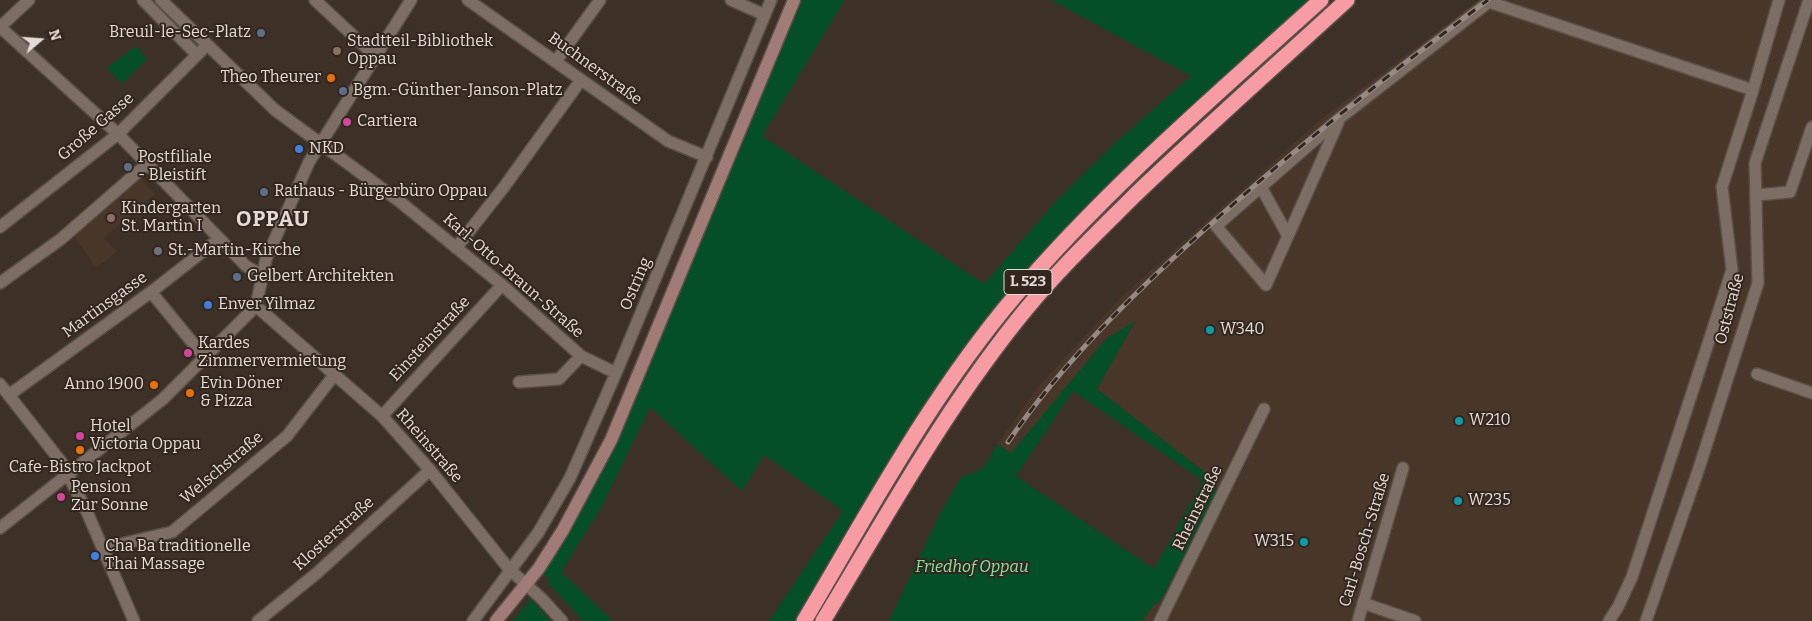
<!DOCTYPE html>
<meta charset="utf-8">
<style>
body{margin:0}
#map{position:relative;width:1812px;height:621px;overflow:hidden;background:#3c3027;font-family:Bitter,serif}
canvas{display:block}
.north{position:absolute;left:15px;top:15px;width:50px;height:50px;-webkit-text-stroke:4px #32261e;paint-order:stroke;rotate:72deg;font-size:14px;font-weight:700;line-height:20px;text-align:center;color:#e3dbd5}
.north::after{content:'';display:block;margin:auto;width:18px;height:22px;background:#e3dbd5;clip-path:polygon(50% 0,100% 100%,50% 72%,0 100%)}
</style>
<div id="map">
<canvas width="1812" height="621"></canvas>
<div class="north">N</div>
</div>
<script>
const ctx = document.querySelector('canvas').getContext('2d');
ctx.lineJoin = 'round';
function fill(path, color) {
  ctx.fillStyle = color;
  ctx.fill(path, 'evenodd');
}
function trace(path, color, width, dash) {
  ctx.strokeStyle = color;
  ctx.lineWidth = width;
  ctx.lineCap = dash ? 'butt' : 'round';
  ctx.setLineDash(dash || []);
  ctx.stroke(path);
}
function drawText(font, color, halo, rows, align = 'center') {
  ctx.font = font + ' Bitter,serif';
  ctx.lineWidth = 4;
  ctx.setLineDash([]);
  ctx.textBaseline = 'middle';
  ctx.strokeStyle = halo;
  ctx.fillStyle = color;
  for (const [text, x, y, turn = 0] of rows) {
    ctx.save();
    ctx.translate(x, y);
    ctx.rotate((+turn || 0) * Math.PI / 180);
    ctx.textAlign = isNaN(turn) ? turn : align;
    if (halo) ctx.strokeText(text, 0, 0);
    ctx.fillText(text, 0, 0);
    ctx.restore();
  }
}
fill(new Path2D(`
 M1479,0H1812V621H1142L1153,606L1161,600L1217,491L1211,477L1097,389L1135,322L1106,339L1011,454L997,444L1038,387L1119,299L1321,119Z
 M139,177L155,194L104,238L117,252L96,268L74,236Z`), '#483629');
fill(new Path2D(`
 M800,0H845L762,136L984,284L1058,199L1114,144L1191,76L1051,0H1310L1064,232L855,520L795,621H769L843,511L764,455L742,491L650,407L602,506L561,572L613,621H583L548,583L550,580L542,573L574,524L636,399Z
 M136,46L147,59L122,84L107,68Z
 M1135,321L1097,389L1211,477L1217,490L1161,600L1153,606L1142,621H889L940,513L962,476C985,472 987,463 997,444L1011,453L1106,339ZM1073,391L1203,481L1154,569L1016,476Z
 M531,599L551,621H513Z`), '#054f28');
const street = new Path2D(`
 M143,0L197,55
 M161,0L275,110L399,201L502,285L581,356L616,373
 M315,0L376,57
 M468,0L668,141L707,157
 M731,0L765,15
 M0,27L118,134L246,266L262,275
 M0,27L29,0
 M556,61L600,0
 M1261,187L1288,236L1266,285L1216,226L1340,118L1489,2L1753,90L1779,0
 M1756,195L1790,192L1812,127
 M0,227L118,134L207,45
 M1288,236L1338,123
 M456,248L504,187L581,80
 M0,283L61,239L147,164
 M151,292L206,359
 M256,306L382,416L430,470L509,569L542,599L562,621
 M1757,374L1812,393
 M519,382L559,379L581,356
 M0,384L62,463L87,512L134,621
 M9,395L151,292L219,239
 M382,416L502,285
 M0,528L163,399L256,306L266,259L309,162L411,0
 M104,548L172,532L287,436L335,374
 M1363,603L1415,621
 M258,621L317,573L430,470
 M473,621L538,533L570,478L616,373L771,0
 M1160,621L1264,409
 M1358,621L1403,468
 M1609,621L1618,607L1632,577L1732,270L1722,187L1753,90
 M1646,621L1699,468L1758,283L1755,163L1809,0`);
const secondary = new Path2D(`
 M496,621L539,568L563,530L611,440L794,0`);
const highway = new Path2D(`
 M804,621C870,510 931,395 1015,296C1107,188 1216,95 1321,0
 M823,621C888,514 947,405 1027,308C1060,268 1098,232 1135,195C1204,129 1276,65 1347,0`);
trace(street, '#594f47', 14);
trace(secondary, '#594f47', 15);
trace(highway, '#594f47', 18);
trace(street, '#7c6e64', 11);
trace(secondary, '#a17c77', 12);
trace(highway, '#f69ca2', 15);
const rail = new Path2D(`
 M1008,442C1063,362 1131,296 1203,231C1294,149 1390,73 1488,0`);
trace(rail, '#948a83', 5);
trace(rail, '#32261e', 3, [9]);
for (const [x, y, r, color] of [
 [261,33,5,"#5c6f8a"],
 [337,51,5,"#8d6e63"],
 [331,78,5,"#e8710a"],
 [343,91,5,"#5c6f8a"],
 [347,122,5,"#d1479c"],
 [299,149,5,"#3f7fe0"],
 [128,167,5,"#5c6f8a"],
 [264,192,5,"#5c6f8a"],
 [111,218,5,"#8d6e63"],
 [158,251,5,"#6b7280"],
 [237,277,5,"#5c6f8a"],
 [208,305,5,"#3f7fe0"],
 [1210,330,5,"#0f9aa8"],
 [188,353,5,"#d1479c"],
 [154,385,5,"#e8710a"],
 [190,393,5,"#e8710a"],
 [1459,421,5,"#0f9aa8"],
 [80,436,5,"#d1479c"],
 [80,450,5,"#e8710a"],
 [61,497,5,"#d1479c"],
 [1458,501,5,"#0f9aa8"],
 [1304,542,5,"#0f9aa8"],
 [95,556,5,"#3f7fe0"]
]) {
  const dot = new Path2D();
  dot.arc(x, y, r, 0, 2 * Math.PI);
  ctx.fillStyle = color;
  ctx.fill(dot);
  trace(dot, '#32261e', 2);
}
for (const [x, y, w] of [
 [1028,282,48]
]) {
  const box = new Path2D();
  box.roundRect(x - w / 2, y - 12.5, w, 25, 4);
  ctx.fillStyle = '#32261e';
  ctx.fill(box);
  trace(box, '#e3dbd5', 1);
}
drawText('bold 15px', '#e3dbd5', null, [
 ["L 523",1028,282]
]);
drawText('16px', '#e3dbd5', '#32261e', [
 ["Breuil-le-Sec-Platz",251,33,"right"],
 ["Stadtteil-Bibliothek",347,42],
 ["Oppau",347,60],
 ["Theo Theurer",321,78,"right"],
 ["Bgm.-Günther-Janson-Platz",353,91],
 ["Cartiera",357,122],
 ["NKD",309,149],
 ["Postfiliale",138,158],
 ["- Bleistift",138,176],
 ["Rathaus - Bürgerbüro Oppau",274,192],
 ["Kindergarten",121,209],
 ["St. Martin I",121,227],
 ["St.-Martin-Kirche",168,251],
 ["Gelbert Architekten",247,277],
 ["Enver Yilmaz",218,305],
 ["W340",1220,330],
 ["Kardes",198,344],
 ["Zimmervermietung",198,362],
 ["Evin Döner",200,384],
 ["& Pizza",200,402],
 ["Anno 1900",144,385,"right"],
 ["W210",1469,421],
 ["Hotel",90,427],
 ["Victoria Oppau",90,445],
 ["Cafe-Bistro Jackpot",80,468,"center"],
 ["Pension",71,488],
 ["Zur Sonne",71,506],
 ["W235",1468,501],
 ["W315",1294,542,"right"],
 ["Cha Ba traditionelle",105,547],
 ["Thai Massage",105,565]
], 'left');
drawText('16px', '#e3dbd5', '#32261e', [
 ["Buchnerstraße",595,69,36],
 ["Große Gasse",96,127,-41],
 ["Karl-Otto-Braun-Straße",513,276,41],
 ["Ostring",636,284,-67],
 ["Martinsgasse",105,305,-36],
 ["Oststraße",1730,309,-75],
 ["Einsteinstraße",430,339,-47],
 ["Rheinstraße",429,446,49],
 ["Welschstraße",222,468,-40],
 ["Rheinstraße",1198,508,-64],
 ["Klosterstraße",334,534,-42],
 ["Carl-Bosch-Straße",1365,540,-73]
]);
drawText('italic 16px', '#86e3a3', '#32261e', [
 ["Friedhof Oppau",972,568]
]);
ctx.letterSpacing = '1px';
drawText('bold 21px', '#e3dbd5', '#32261e', [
 ["OPPAU",273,220]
]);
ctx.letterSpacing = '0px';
</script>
